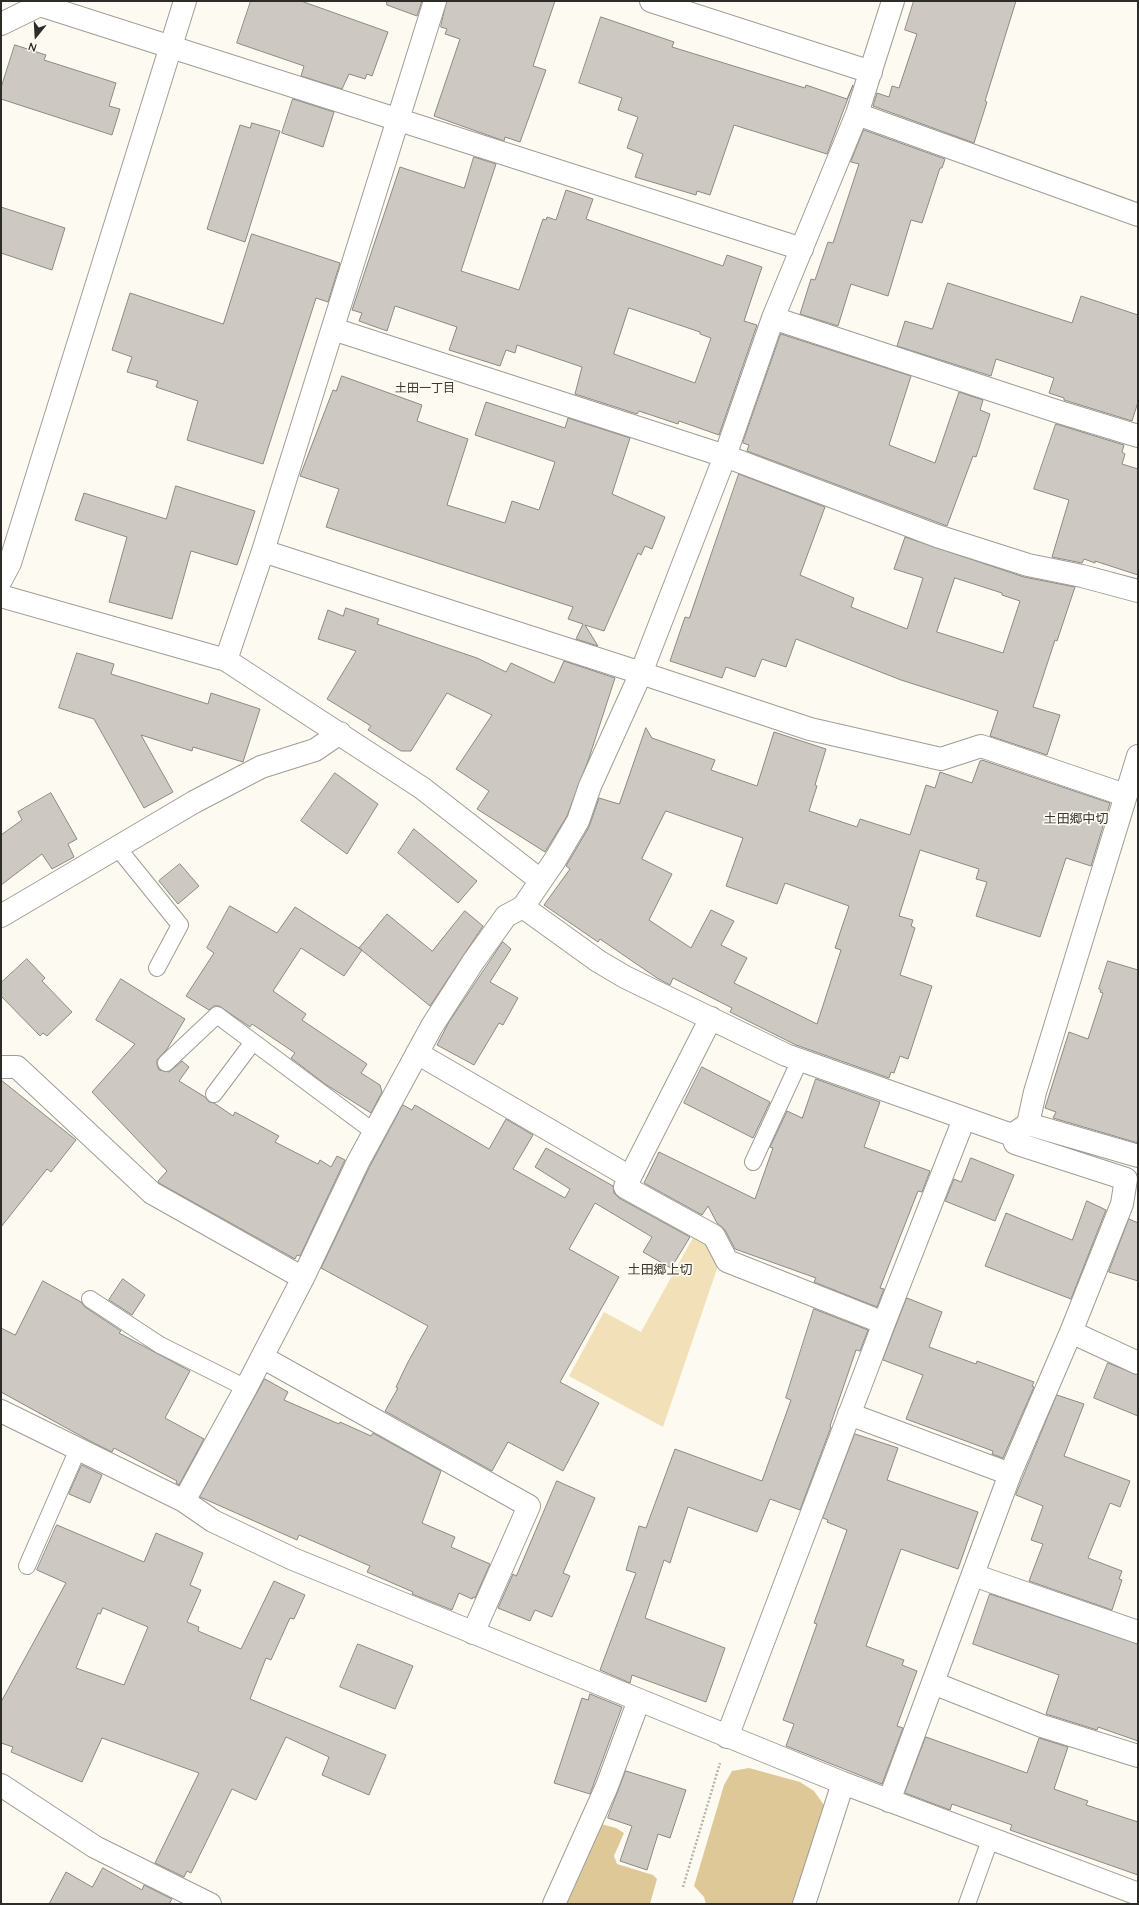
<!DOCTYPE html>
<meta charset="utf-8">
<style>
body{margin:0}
#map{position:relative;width:1139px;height:1905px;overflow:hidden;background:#fdfaf2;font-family:Quicksand,sans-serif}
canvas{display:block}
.frame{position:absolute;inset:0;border:2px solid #2d2c29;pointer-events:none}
.north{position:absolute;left:16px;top:16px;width:40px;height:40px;-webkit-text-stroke:3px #fdfaf2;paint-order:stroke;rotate:198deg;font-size:11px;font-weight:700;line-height:16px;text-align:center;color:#2d2c29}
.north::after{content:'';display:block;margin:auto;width:14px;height:18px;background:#2d2c29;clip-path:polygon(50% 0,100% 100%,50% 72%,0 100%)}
</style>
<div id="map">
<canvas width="1139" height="1905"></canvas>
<div class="frame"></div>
<div class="north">N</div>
</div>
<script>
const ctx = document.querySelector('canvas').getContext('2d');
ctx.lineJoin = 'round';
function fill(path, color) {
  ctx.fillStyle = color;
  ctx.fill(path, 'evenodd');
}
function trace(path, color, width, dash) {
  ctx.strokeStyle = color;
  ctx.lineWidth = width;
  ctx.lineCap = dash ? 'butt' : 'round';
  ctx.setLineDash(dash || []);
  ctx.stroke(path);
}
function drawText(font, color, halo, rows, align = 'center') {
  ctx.font = font + ' Quicksand,"Noto Sans JP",sans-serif';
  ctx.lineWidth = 3.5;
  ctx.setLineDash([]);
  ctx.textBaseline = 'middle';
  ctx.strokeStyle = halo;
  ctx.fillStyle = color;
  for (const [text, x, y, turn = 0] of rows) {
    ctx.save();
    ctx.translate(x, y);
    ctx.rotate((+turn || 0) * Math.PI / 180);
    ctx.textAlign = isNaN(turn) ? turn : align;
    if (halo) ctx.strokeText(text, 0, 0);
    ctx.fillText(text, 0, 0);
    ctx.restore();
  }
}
fill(new Path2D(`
 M695,1234L710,1243L719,1263L663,1427L569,1376L604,1312L641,1332Z`), '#f2e0b9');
fill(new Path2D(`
 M749,1768L800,1782L814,1791L824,1805L792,1904H706L704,1897L694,1886L724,1785L732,1771Z
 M601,1824L616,1828L624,1833L614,1856L617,1864L653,1875L657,1879L650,1904H565Z`), '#dfc898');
const building = new Path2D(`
 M251,1H301L388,32L372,76L367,74L365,79L349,74L342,89L301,76L304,66L237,43Z
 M387,1H422L417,16L387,5Z
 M447,1H555L533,66L546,70L520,142L505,137L504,141L434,116L460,39L445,34L447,29L441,27Z
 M914,1H1016L985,101L987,102L974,143L873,106L877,93L889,97L892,86L899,88L917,34L905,30Z
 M601,17L674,42L672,47L805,88L806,85L847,99L853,85L827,154L734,125L710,195L697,191L696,195L635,177L643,154L627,148L638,117L618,110L622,98L579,83Z
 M15,45L46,55L44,60L116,83L109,106L120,109L112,135L1,99V88Z
 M293,99L334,112L323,147L282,133Z
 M252,123L280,131L245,242L207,229L240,125L250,128Z
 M864,130L945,159L942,168H940L922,223L911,220L888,296L851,284L838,326L800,314L811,279L815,280L828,242L833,243L859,164L851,162Z
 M474,157L496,164L461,271L519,290L543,219L546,220L547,217L556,220L566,190L593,199L586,219L723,266L727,255L762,267L744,321L757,325L719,435L679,421L678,424L639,411L637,414L575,394L582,367L517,345L515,353L506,350L500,366L449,350L457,327L395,306L387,331L359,321L362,313L352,310L400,167L464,188ZM629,308L700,332V334L711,338L695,383L614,354Z
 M1,207L65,228L52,270L1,253Z
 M252,234L340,263L328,302L316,298L263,464L187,440L198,401L156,387L158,381L127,372L132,357L112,350L130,293L223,324Z
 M948,283L1072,323L1081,296L1138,315V402L1132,421L1064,400V398L1049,393L1054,378L996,359L991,376L897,346L905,321L932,329Z
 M781,334L911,376L889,445L935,463L959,392L983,400L980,410L990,414L976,457L973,456L947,526L747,451L749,445L743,443Z
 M342,376L422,405L417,421L468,439L447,505L505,523L512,501L539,510L555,462L475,435L486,402L565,428L568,418L630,438L612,494L665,517L652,549L645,546L641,555L638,553L604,631L585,625L598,646L576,639L583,624L568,619L573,607L326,527L339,489L300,476L333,390L336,391Z
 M1056,424L1124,445L1122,452L1125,454L1122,464L1138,469V575L1095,561V563L1084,559L1082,563L1052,557L1069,500L1034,489Z
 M739,474L825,507L800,575L854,598L851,607L907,629L923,578L894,569L905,537L1024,577L1075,587L1057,641L1055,640L1033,707L1060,715L1047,755L990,736L998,711L901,680L796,639L786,667L762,659L755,677L726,667L722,678L670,661L685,617L689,618ZM955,578L1002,593V595L1020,601L1003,653L937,632Z
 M176,486L255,511L237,565L191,551L172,619L109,602L127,537L75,520L84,493L166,519Z
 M346,608L379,619L377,624L477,658L506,672L511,663L554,683L564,661L615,678L589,758L567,816L545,852L477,809L489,791L456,769L492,715L447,693L411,751H401L368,730L371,726L327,699L356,651L318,639L328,610L343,616Z
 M77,653L114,664L111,674L208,704L211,693L260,709L243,762L193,747L192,751L141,735L173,792L144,808L94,719L59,708Z
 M646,728L652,738L715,760L711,770L757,786L774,732L826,749L815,785L817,786L809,811L857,827L860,819L910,835L926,785L935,788L940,772L972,783L980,761L982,760L1110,803L1091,866L1066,858L1040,937L976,916L987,882L976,879L979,869L920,850L899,916L913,920L911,926L915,928L900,975L932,986L908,1059L900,1056L894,1073L891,1072L889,1078L796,1045L730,1012L732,1008L673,978L670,985L657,978L600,939L598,942L544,905L570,869L566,866L589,827L599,798L619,804ZM666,811L743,838L726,886L777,904L785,883L849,906L835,948L841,950L817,1024L734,983L747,958L721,945L734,921L711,910L691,948L649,920L672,874L642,859Z
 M335,773L378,804L347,854L301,821Z
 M51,793L77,839L68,844L74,857L52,869L42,854L1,885V835L22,820L18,812Z
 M414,829L477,881L458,903L398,853Z
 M180,864L199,886L178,904L159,881Z
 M230,906L277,933L295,907L362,950L344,976L301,948L273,991L306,1014L302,1020L367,1064L361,1073L380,1085L382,1092L371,1113L325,1084L291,1058L295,1053L252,1024L250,1027L219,1006H214L209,1010L186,996L214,953L207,948Z
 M465,911L483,926L430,1006L359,948L387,914L432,951Z
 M503,942L511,949L490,982L518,998L503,1025L499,1023L474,1065L437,1045L449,1022Z
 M27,959L45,978L42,981L72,1012L47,1036L43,1033L40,1036L1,996V983Z
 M1108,961L1138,970V1143L1053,1118L1056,1112L1045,1108L1069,1032L1088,1039L1103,993L1100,992L1101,990L1099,989Z
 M121,979L185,1019L167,1049L157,1060V1065L159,1070L169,1072L182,1061L189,1067L179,1081L205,1097L209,1102L214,1103L233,1116L235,1112L279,1136L275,1142L318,1164L320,1160L331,1167L337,1156L345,1160L300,1256L297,1255L295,1259L159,1183L158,1181L167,1171L92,1092L135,1044L96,1020Z
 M702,1067L770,1102L753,1138L684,1103Z
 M816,1079L880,1102L864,1147L930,1171L922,1192L918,1191L880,1288L884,1289L877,1307L814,1282L816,1278L735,1249L725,1230L717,1223L708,1206L702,1215L644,1183L659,1152L755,1199L773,1148L770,1147L787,1111L802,1118Z
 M1,1080L76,1140L51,1172L47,1169L1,1227Z
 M403,1105L412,1110L415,1105L489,1149L506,1119L533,1135L513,1169L565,1198L570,1189L535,1167L546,1148L613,1186L614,1193L619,1198L690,1237L671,1268L643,1252L652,1237L595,1203L569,1249L619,1277L560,1382L599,1403L563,1471L508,1442L492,1471L385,1411L398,1388L396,1387L408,1362L428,1326L321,1268L369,1168Z
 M971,1158L1014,1175L995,1221L945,1201L954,1179L961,1182Z
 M1087,1201L1106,1210L1071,1299L985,1266L1006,1213L1072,1240Z
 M1129,1219L1138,1223V1281L1109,1272Z
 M123,1279L145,1295L132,1315L109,1300Z
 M43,1281L81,1302L85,1307L121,1331L119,1333L190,1371L165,1418L204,1439L179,1485L176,1483L177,1481L114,1448L112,1452L90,1441L1,1392V1328L15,1335Z
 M907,1298L942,1312L929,1347L976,1364L977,1361L1034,1382L1032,1386L1034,1387L1003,1458L992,1454L993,1451L906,1419L923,1375L883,1360Z
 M814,1309L868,1330L860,1351L856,1350L830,1426L831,1427L800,1510L770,1499L757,1532L688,1507L670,1563L664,1560L645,1618L725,1648L706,1702L632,1675L630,1683L600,1670L636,1573L626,1570L639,1526L646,1528L675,1449L762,1481L791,1400L786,1398Z
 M1108,1363L1138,1375V1416L1094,1398Z
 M265,1379L288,1392L284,1400L339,1424L340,1422L371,1436L373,1433L441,1471L422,1523L455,1537L451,1547L490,1564L475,1598L473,1597L472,1599L459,1593L452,1610L412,1594L413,1592L367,1572L370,1566L299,1535L297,1540L200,1497Z
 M1057,1395L1084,1404L1064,1456L1130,1481L1120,1507L1110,1503L1088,1558L1122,1571L1119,1579L1122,1580L1112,1610L1029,1581L1043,1544L1031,1540L1043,1506L1016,1495Z
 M855,1434L898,1448L887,1480L978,1512L958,1569L901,1549L866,1646L904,1660L902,1665L917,1671L897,1726L903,1728L882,1784L786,1746L794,1724L783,1720L817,1624L814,1623L847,1530L827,1522L828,1520L823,1518Z
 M82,1465L102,1475L90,1503L69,1494Z
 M557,1481L595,1498L563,1573L570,1576L552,1617L535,1610L530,1621L498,1608L513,1574L516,1576Z
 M57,1525L144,1562L156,1533L203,1553L190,1585L201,1590L187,1622L199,1627L198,1631L241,1649L274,1581L305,1595L294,1619L290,1618L271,1660L266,1658L250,1699L386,1755L369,1795L322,1775L329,1757L286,1737L256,1800L232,1789L191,1873L187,1871L184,1877L155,1863L199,1773L102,1738L82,1782L11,1752L13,1747L1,1743V1702L66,1583L37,1570ZM103,1608L148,1627L124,1685L76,1668L98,1613L100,1614Z
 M990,1594L1138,1644V1741L1098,1727L1097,1730L1046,1714L1059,1675L973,1644Z
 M358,1644L413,1666L395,1709L340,1687Z
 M590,1694L622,1707L590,1794L554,1783L582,1698L588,1700Z
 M926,1737L1027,1773L1039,1738L1068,1747L1054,1789L1088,1801L1086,1805L1138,1822V1875L1010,1830L1012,1825L952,1804L950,1810L905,1793Z
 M626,1771L686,1790L670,1838L658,1834L647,1870L620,1861L632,1826L608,1818Z
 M103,1868L142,1890L144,1885L172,1899L169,1904H49L66,1872L92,1887Z`);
fill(building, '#cdc9c2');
trace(building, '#8d8a83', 1);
const service = new Path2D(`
 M117,847L180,925L157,968
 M166,1063L217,1015L374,1132
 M214,1094L253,1042
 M753,1162L800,1060
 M90,1299L160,1345L246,1388
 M27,1566L78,1449
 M967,1904L990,1840`);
const minor = new Path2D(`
 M651,1L871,72
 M1,24L40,5L802,249
 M857,114L1138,215
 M773,318L1056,411L1138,436
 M333,329L725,456L937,536L1028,565L1082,576L1138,591
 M263,551L641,673L810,729L941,759L981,746L1125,795
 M1,596L226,660L422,788L540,880
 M226,660L263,551L435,1
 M523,907L598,961L625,977L786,1055L1012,1135L1028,1124L1035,1092L1138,756
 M1,916L194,802L261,767L315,750L340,733
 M711,1018L625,1187L714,1236L727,1261L884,1323
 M417,1053L630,1177
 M1,1067H17L152,1193L303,1278
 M1028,1124L1138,1156
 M1012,1135L1015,1143L1126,1179L1122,1204L1071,1332
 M262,1357L529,1506L473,1633
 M1,1411L184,1501L213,1521L293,1559L843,1783L1138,1894
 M849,1414L1010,1474
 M184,1501L246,1388L303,1278L358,1162L432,1026L473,962L506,916L523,907L555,860L578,821L590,786L641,673L725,456L773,318L857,114L893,1
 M973,1575L1138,1632
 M933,1683L1042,1726L1138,1756
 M727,1737L884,1323L964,1119
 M1,1785L95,1847L210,1904
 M889,1801L1010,1474L1071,1332L1138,1363
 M554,1904L607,1786L639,1700
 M804,1904L843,1783`);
const tertiary = new Path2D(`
 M1,580L10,563L185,1`);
trace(service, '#a09d96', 18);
trace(minor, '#a09d96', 24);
trace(tertiary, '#a09d96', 24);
trace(new Path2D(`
 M683,1887L720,1763`), '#b4b2ac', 2.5, [2, 2]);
trace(service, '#fff', 16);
trace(minor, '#fff', 22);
trace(tertiary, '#fff', 22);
drawText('12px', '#383630', '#fdfaf2', [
 ["土田一丁目",425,388]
]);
drawText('13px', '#383630', '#fdfaf2', [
 ["土田郷中切",1076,819],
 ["土田郷上切",660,1270]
]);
</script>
